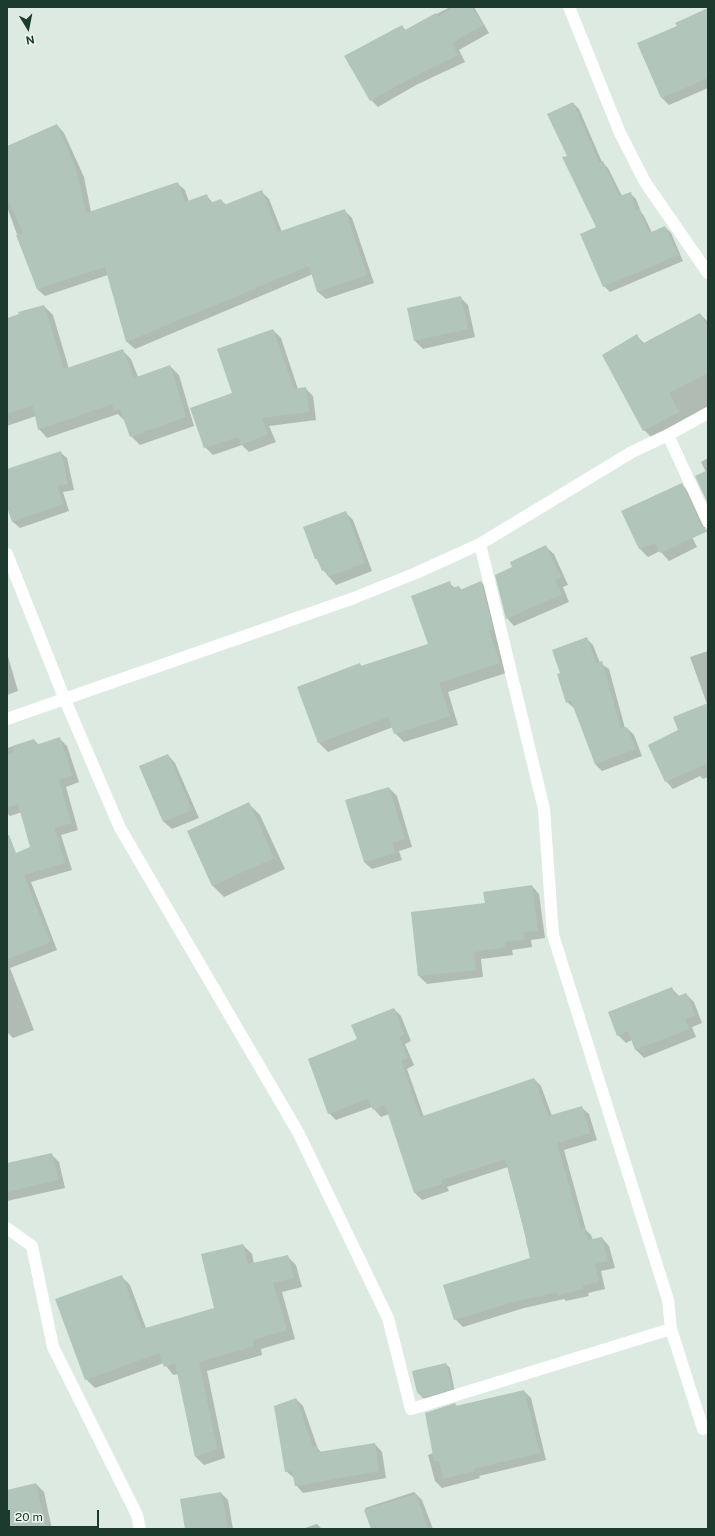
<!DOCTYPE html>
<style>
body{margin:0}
#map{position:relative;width:715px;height:1536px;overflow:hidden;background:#dceae2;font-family:"Public Sans",sans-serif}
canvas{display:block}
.frame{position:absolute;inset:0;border:8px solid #1d3a2f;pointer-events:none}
.north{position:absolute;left:8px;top:8px;width:40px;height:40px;-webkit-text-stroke:3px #edf7f0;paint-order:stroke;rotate:170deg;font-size:11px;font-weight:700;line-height:16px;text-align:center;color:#1d3a2f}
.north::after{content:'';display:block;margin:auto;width:14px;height:18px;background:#1d3a2f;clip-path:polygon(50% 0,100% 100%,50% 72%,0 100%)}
.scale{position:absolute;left:8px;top:1510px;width:91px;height:18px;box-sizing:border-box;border:2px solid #1d3a2f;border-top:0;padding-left:5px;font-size:12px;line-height:14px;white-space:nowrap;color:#1d3a2f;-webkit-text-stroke:3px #edf7f0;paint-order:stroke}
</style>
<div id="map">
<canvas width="715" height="1536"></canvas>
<div class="frame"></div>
<div class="north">N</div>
<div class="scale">20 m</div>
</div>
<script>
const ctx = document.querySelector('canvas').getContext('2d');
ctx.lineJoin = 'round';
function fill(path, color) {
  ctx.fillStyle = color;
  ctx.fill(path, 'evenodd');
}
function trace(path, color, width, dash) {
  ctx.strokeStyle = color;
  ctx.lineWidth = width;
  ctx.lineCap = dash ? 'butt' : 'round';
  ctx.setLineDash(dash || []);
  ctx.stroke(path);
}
fill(new Path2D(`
 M450,7H474L489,33L459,50L465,62L416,85L378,107L371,100L402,27L406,30Z
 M708,9V88L669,105L662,98L638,44L678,26Z
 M573,103L579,109L602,162L608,168L622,196L630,193L636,199L641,212L644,216L652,233L665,227L671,233L683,261L610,292L604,286L597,227L568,156Z
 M57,125L64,133L84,177L91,212L177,183L185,190L189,202L206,195L213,203L221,200L226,205L261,191L269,199L282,232L344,210L352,218L374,283L326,299L318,292L313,274L135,349L127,342L108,275L45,296L37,289L7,207V147Z
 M460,297L468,305L475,337L423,349L415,341L408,309Z
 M44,306L53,315L69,369L122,350L131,359L138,377L170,366L179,375L194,426L140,445L131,436L124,420L118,414L47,438L39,429L36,416L7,426V319Z
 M700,314L708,322V408L652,438L644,430L636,335L644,343Z
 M273,330L281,338L298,389H306L313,396L316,420L269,426L276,442L249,452L242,445L213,455L205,447L233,394Z
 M60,452L67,458L74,490L63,492L69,511L20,528L13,522L7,504V470Z
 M708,458V502L706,472L701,462Z
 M681,484L689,492L706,528L691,535L697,547L669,561L660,551L648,557L640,549L623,511Z
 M345,512L353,520L372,571L336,585L323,570L316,558Z
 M546,547L554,554L568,585L563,587L569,602L514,626L507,618L513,568Z
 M481,582L490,591L509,672L448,692L458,725L404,742L395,733L393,727L328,752L319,743L298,687L359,664L362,666L429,644L449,583L455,588L459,587L462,590Z
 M586,638L593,645L600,663L609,669L625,728H627L634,735L642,756L602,771L595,764L575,709L567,702L562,674Z
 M708,651V777L703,779L700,776L673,789L666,781L679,731L707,704L690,657Z
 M7,653L18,691L7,695Z
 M59,738L67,746L79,782L66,787L78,830L61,835L72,870L31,882L57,950L10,968L34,1030L13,1038L7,1032V857L32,848L22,812L10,816L7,813V748L34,740L39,745Z
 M168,755L175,763L199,818L172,829L164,822Z
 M389,788L397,796L412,847L399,851L402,860L372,869L364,862Z
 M249,804L260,815L285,869L224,897L213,886L188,831Z
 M532,886L539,894L545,938L531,940L532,947L512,950L513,955L481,959L483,977L427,984L419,976L486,904Z
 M671,988L680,997L686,994L694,1002L702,1023L692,1027L696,1037L644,1058L636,1050L632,1040L626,1043L618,1035Z
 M394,1009L401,1016L411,1041L405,1044L414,1065L407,1069L424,1117L534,1079L541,1086L552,1116L581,1107L589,1114L597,1140L564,1150L586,1230L591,1235L593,1240L602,1238L609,1246L615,1268L601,1271L605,1289L588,1293L589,1296L566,1301L564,1299L524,1308L463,1327L455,1319L531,1259L508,1167L447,1187L449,1191L422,1200L415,1193L389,1114L381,1117L372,1107L336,1120L329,1113L358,1040Z
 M51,1154L59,1162L65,1188L7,1201V1164Z
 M243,1245L252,1254L254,1264L287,1256L296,1265L302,1287L282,1292L295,1339L261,1349L262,1355L207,1371L225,1458L204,1465L195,1456L178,1374L173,1375L164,1363L95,1388L86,1379L121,1276L130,1285L146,1328L215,1309Z
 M446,1364L450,1368L455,1392L427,1401L418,1393Z
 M524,1391L531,1398L546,1460L479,1476L480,1478L442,1488L435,1481L428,1455L433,1453L455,1404L457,1406Z
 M296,1399L303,1406L318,1449L322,1453L375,1444L382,1452L386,1478L303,1493L296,1485L294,1478L286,1471Z
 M36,1484L44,1492L52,1529H7V1491Z
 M414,1492L422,1500L433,1529H372L365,1508Z
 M221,1493L228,1500L233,1529H186Z
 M317,1524L322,1529H302Z`), '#0003');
fill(new Path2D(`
 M454,7H472L483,25L452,43L458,55L409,79L370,101L344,56L402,25L405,30L436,13L438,17Z
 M708,8V78L661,98L637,43L677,26L675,23Z
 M573,102L599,163L603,161L619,196L631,192L636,210L639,209L649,233L665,226L678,255L603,287L580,234L596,227L562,157L567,156L547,114Z
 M57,124L76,169L86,213L178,182L185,202L207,194L210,203L221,199L224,205L262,190L278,232L345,209L367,275L317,292L309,266L126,342L105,267L37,289L16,235L23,233L7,198V146Z
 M461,296L468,329L414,341L407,308Z
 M44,305L64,369L123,349L134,378L170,365L186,417L130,437L120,409L114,411L112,404L38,430L33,406L7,413V318L19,314L18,312Z
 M700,313L708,327V373L669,393L679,412L643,431L602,355L637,334L642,344Z
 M273,329L294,389L306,387L309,412L262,418L268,434L241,445L238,437L204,448L190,408L232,393L217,349Z
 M61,451L68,484L57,486L63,504L12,522L7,507V469Z
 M708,470V504L695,476Z
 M682,483L701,525L708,531L660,553L655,543L639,549L621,511Z
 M346,511L365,563L328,577L325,570L322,571L317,559H315L303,527Z
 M546,545L561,577L555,580L562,594L506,619L495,575L512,567L510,562Z
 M450,581L452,588L459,586L460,590L481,581L492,625V630L489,631L500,663L439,683L450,716L394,734L388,717L318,743L297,687L360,663L361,666L428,644L411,596Z
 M587,637L596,663L602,661L621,729L627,727L636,749L595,764L571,701L566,703L557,674L560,673L552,650Z
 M708,703V763L665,782L648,745L678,730L673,717Z
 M60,737L72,775L59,780L71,823L54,828L65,863L24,875L50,942L7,959V835H9L16,853L30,847L18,804L7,808V755L14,753L12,746L34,739L36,745Z
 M168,754L192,810L163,822L139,766Z
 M389,787L405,839L392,843L395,853L364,862L345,800Z
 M249,802L274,858L212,886L187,831Z
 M532,885L538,931L523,932L525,939L505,942V947L474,952L476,970L418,976L411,912L485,903L483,892Z
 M672,987L676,997L686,993L695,1015L685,1019L689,1029L635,1050L628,1031L617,1036L608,1012Z
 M394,1008L404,1034L399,1037L408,1058L401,1061L420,1117L534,1078L548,1116L582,1106L590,1133L557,1143L581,1228L584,1227L588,1240L602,1237L608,1261L595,1264L599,1282L582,1286L583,1289L558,1295V1292L517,1301L454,1320L443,1285L530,1258L526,1241H527L505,1159L441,1180L442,1184L414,1193L385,1105L373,1110L367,1099L328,1114L308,1059L357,1039L351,1025Z
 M52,1153L58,1180L7,1192V1163Z
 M243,1244L248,1264L288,1255L294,1278L273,1283L287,1330L253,1340L254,1346L199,1362L217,1449L195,1457L175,1363L164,1367L159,1353L85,1380L55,1299L122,1275L142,1329L214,1308L201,1254Z
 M446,1363L452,1389L422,1398L421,1392L417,1393L412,1371Z
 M524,1390L540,1453L473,1469L474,1471L443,1479L439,1461H434L425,1413L455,1403L456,1406Z
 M296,1398L313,1447L316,1446L318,1452L375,1443L379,1471L295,1486L292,1471L285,1472L274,1406Z
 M36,1483L46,1529H7V1490Z
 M221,1492L228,1529H185L180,1499Z
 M416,1494L428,1529H371L364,1510Z`), '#b1c5bb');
trace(new Path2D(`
 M569,7L620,133L645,182L708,273
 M668,435L708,522
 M480,544L544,809L553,935L668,1300L671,1329L703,1429
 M7,554L65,700L120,828L298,1132L388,1318L411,1409L671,1329
 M7,719L354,598L416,573L480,544L632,452L668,435L708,413
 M7,1228L32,1246L53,1347L137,1515L140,1529`), '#fff', 12);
</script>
